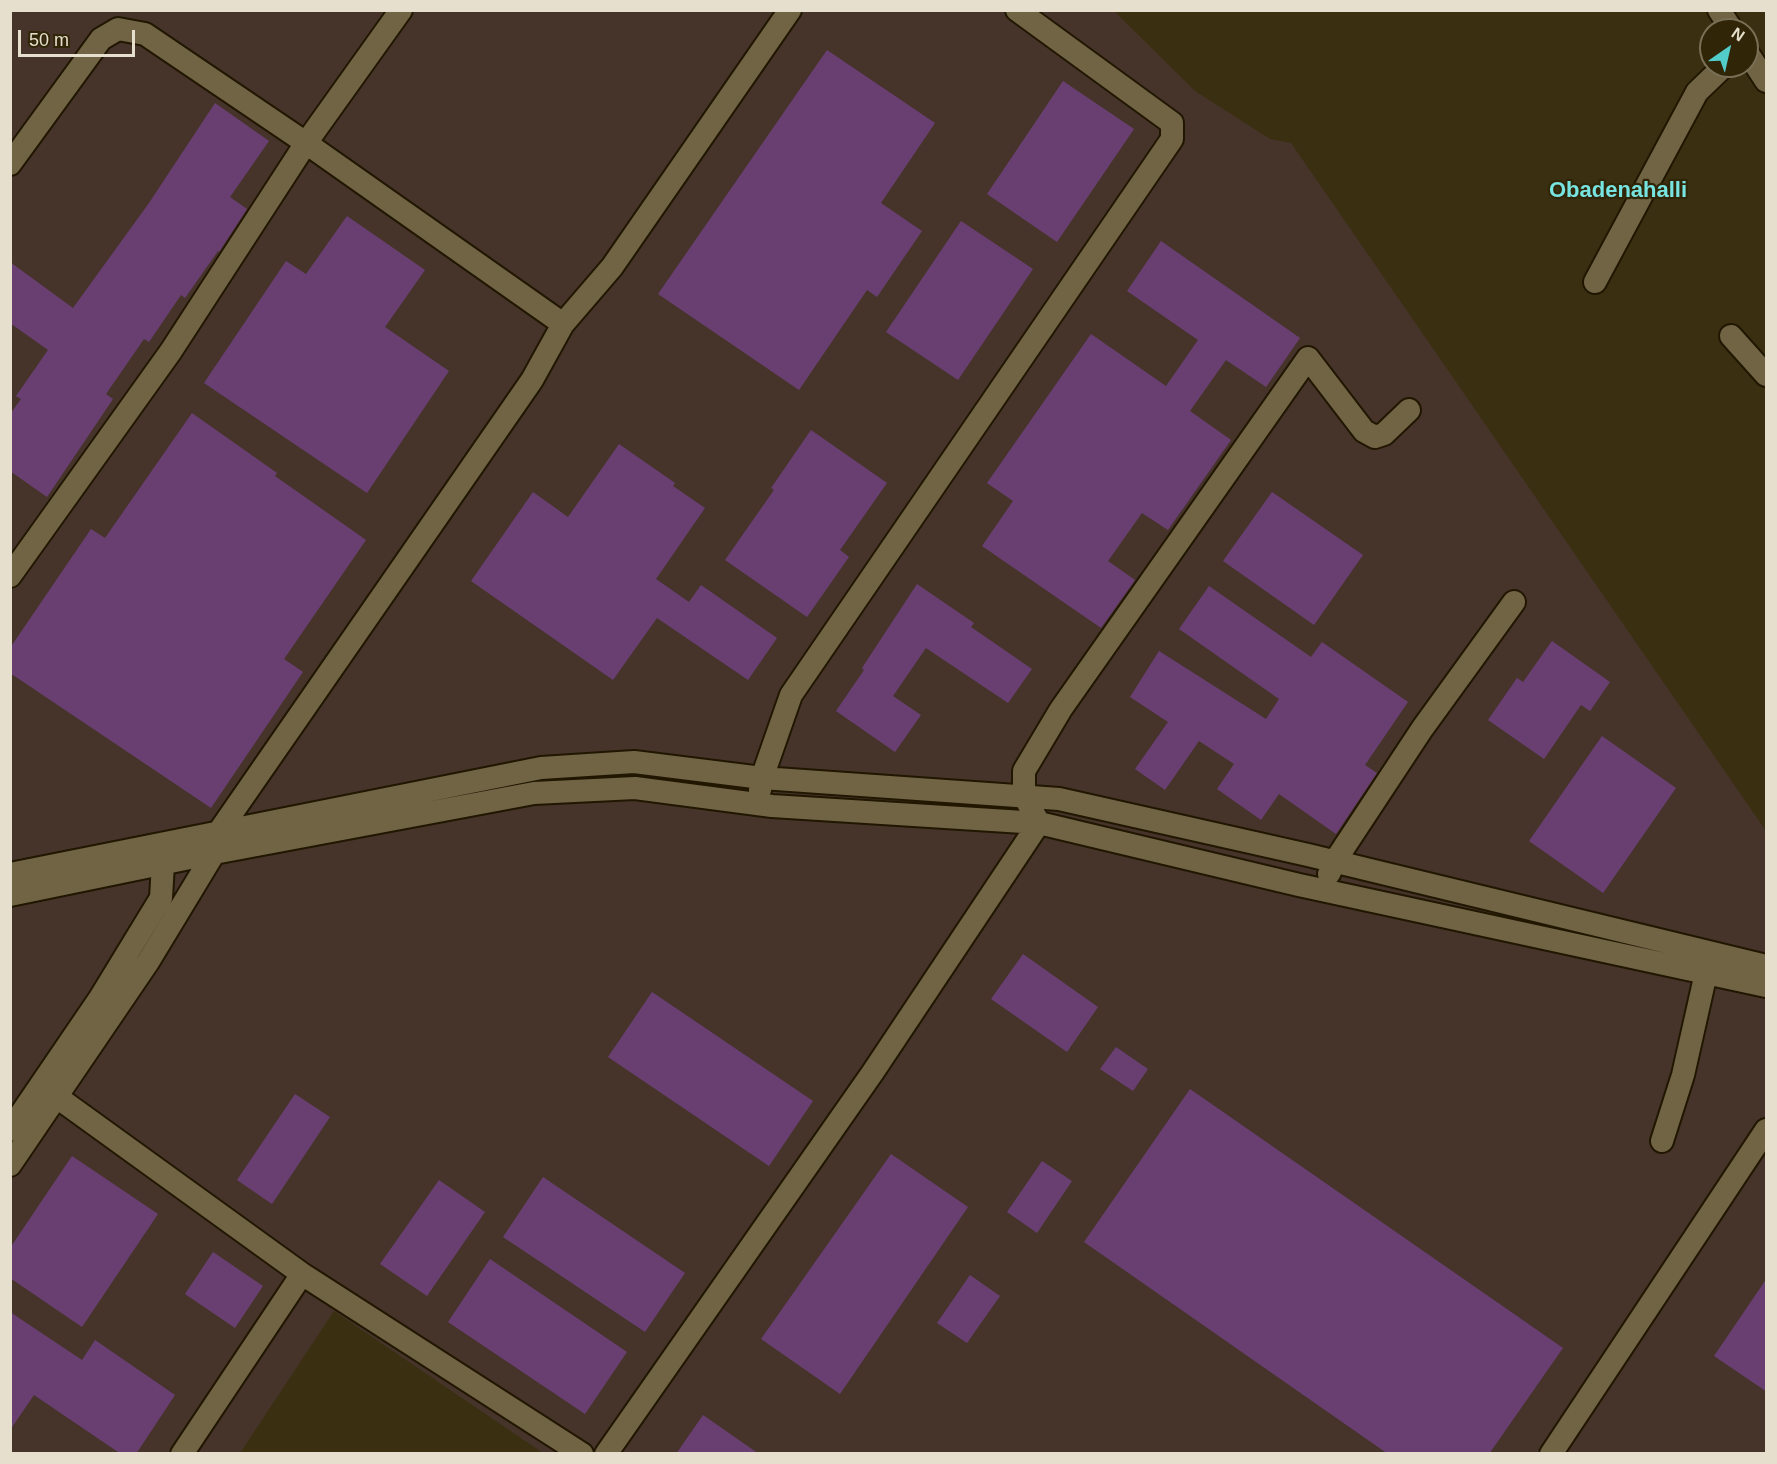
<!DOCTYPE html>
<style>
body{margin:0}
#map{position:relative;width:1777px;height:1464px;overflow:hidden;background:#3a3011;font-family:Arial,sans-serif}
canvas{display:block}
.frame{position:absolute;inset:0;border:12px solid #e6dfce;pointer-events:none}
.north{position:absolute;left:1699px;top:18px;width:60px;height:60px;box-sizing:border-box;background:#302607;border:2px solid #797057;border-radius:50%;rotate:34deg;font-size:16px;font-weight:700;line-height:24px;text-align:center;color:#e6dfce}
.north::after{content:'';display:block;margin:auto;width:21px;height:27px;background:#53cdca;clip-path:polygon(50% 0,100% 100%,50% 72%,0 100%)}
.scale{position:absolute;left:18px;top:30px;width:117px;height:27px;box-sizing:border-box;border:3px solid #e6dfce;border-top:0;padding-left:8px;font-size:18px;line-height:21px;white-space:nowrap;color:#e6dfce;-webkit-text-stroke:4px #302607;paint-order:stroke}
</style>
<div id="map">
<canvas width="1777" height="1464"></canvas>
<div class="frame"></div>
<div class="north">N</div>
<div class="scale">50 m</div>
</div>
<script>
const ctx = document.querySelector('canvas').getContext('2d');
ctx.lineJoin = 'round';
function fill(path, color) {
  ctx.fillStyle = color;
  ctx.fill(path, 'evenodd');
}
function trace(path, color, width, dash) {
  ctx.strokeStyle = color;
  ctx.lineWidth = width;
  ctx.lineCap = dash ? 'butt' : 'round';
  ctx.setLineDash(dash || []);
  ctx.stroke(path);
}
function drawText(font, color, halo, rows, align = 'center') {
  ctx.font = font + ' Arial,sans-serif';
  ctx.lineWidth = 4.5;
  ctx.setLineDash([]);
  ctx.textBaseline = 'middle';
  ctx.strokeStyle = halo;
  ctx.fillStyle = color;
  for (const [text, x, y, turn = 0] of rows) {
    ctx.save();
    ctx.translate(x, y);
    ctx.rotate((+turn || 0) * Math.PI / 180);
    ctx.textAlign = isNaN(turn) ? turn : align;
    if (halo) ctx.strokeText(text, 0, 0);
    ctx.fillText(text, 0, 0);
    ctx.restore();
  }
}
fill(new Path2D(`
 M11,11H1114L1195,91L1270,139L1291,143L1766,831V1453H543L334,1311L240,1453H11Z`), '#46342b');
fill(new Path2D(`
 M827,50L935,123L881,203L922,231L877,297L867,290L799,390L658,294Z
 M1063,81L1134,129L1057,242L987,194Z
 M215,103L269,141L230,197L247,209L219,252L218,251L185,298L181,295L149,342L144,339L106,394L113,399L47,497L10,471V414L21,399L16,396L48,350L10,323V262L73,308L149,203Z
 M347,216L425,270L385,327L449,371L367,493L204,383L286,261L306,274Z
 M961,221L1033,269L958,380L886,332Z
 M1161,241L1300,338L1266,387L1226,360L1190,411L1231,440L1168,530L1142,513L1108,561L1135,580L1101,628L982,546L1013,501L987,483L1091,334L1166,386L1198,340L1127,291Z
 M192,413L277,473L275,476L366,540L284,659L303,672L211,808L10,673V648L91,529L105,538Z
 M811,430L887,483L840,550L849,557L807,617L725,560L774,490L771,488Z
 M619,444L675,483L673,486L705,508L656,579L689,602L701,585L777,638L748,680L657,618L613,680L471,581L533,492L568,517Z
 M1272,492L1363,555L1314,625L1223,561Z
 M917,584L974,623L971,627L1032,669L1008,703L926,648L893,696L921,715L895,752L836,711L864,670L862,668Z
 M1209,586L1311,657L1322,642L1408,702L1365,765L1377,773L1336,834L1279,794L1261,820L1217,789L1234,764L1199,741L1165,790L1135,769L1168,722L1130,697L1159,651L1266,719L1279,699L1179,629Z
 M1552,641L1610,682L1590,711L1581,705L1544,759L1488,720L1517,678L1523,682Z
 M1602,736L1676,788L1603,893L1529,841Z
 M1023,954L1098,1007L1067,1052L991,999Z
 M652,992L813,1101L769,1166L608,1057Z
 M1116,1047L1148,1069L1133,1091L1100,1069Z
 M1190,1089L1563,1348L1489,1454H1388L1084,1242Z
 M295,1094L330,1117L272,1204L237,1180Z
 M891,1154L968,1207L840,1394L761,1339Z
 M72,1156L158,1214L82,1327L10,1278V1248Z
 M1042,1161L1072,1181L1037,1233L1007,1212Z
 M543,1177L685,1273L645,1332L503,1237Z
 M439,1180L485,1212L427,1296L380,1264Z
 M213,1252L263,1286L235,1328L185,1294Z
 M490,1259L627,1352L585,1414L448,1322Z
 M970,1275L1000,1296L967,1343L937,1323Z
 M1767,1278V1392L1714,1356Z
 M10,1312L82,1360L95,1340L175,1395L136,1454H121L34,1395L10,1430Z
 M703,1415L759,1454H676Z`), '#693f72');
const minor = new Path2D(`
 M1719,10L1732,30
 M1747,52L1766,81
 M10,164L101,39L118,29L145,34L306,143L563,324
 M1595,282L1697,92L1724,66
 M1731,336L1766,375
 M10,576L171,351L306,143L401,10
 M760,790L762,778L791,695L1172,139V123L1017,10
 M10,874L541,768L634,762L762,778L1059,799L1308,855L1766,966
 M1329,874L1335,861L1422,729L1514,602
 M10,895L214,853L534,793L635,788L772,806L1039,823L1299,885L1766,986
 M57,1097L302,1274
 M10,1130L100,998L161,898L163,864L160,850
 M1662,1141L1683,1075L1706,973
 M10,1165L148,962L214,853L218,833L532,380L563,324L612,267L790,10
 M182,1454L302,1274L582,1454
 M606,1454L873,1072L1039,823L1024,796V771L1061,709L1308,358L1364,431L1375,437L1384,434L1409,410
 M1551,1454L1766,1130`);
trace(minor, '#211700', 26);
trace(minor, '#706445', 22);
drawText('bold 22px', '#78e4e1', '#302607', [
 ["Obadenahalli",1618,191]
]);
</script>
